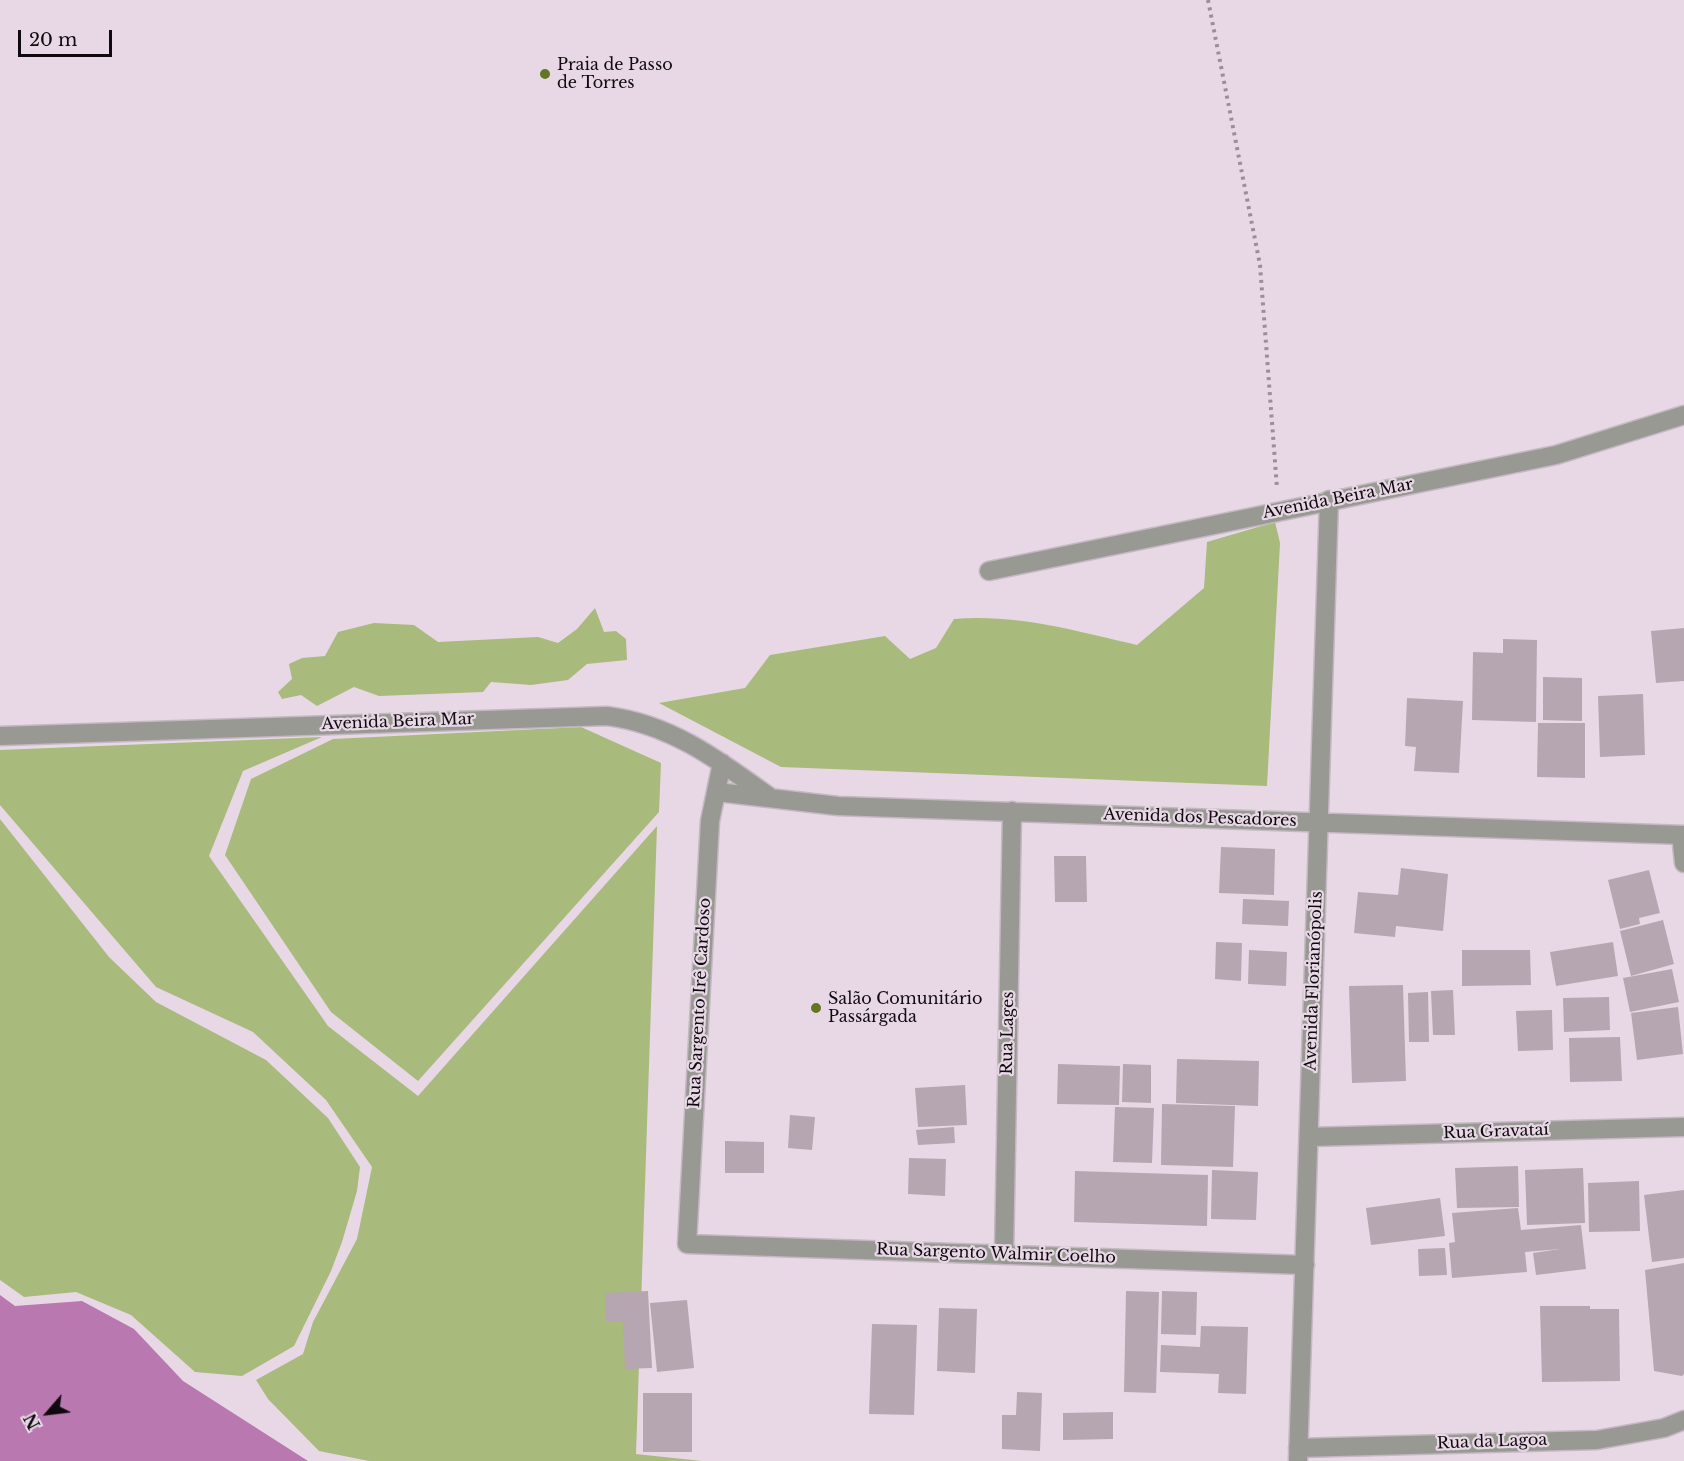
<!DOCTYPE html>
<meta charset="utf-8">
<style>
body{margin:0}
#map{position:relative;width:1684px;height:1461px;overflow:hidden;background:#e8d8e5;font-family:"Libre Baskerville",serif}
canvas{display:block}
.north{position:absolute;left:18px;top:1383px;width:60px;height:60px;-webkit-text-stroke:4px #e8d8e5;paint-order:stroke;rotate:242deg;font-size:16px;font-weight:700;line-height:24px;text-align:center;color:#0f0a0f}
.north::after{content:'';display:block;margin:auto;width:21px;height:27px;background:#0f0a0f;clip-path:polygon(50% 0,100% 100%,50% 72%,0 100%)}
.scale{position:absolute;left:18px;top:30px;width:94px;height:27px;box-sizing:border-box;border:3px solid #0f0a0f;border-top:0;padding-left:8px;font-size:18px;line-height:21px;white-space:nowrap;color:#0f0a0f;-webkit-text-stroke:4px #e8d8e5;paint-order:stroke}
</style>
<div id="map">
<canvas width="1684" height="1461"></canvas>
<div class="north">N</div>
<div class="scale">20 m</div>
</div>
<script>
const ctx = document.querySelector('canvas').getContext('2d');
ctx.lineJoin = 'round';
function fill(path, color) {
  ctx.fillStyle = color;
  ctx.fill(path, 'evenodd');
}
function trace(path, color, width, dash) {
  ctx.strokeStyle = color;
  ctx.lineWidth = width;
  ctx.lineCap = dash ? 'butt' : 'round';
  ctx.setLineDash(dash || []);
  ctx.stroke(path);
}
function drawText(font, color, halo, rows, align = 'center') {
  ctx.font = font + ' "Libre Baskerville",serif';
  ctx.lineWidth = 4.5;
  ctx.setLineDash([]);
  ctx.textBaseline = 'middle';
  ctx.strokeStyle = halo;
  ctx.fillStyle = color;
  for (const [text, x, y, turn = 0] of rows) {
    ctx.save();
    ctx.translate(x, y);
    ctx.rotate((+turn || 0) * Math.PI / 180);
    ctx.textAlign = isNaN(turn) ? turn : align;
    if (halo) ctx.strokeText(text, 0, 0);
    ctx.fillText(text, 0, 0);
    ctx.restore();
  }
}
fill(new Path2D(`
 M1275,522L1280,543L1267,786L781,767L659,703L745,688L770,655L885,636L910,659L936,648L954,619C1020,614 1074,631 1137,645L1204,588L1207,542Z
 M595,608L604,632L616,631L626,639L627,660L587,664L568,680L531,685L491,682L483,692L379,696L354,687L317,706L301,695L282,699L278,692L292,679L289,664L302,658L325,656L338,632L374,623L414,625L438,642L538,637L558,643L577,629Z
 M581,727L661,763L659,812L418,1081L331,1012L225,855L251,779L333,739Z
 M322,737L243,771L209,856L328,1026L418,1096L657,826L636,1454L702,1461H369L319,1451L268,1399L256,1380L303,1354L313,1322L357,1239L372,1167L326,1100L253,1032L156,987L0,805V750Z
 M0,819L109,957L156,1002L266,1060L328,1118L360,1167L357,1191L342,1242L331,1271L294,1346L242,1376L195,1372L131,1315L76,1292L24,1297L0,1280Z`), '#a8ba7c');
fill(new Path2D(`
 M0,1295L15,1306L82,1301L134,1329L183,1381L308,1461H0Z`), '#b978b0');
fill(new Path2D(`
 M1684,628V681L1656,683L1651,631Z
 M1503,639L1537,640L1536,722L1472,720L1473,652L1503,653Z
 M1543,677L1582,678V721L1543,720Z
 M1643,694L1645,755L1600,757L1598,696Z
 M1407,698L1463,701L1459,773L1414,771L1416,747L1405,746Z
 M1538,723H1585V778L1537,777Z
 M1221,847L1275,849L1274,895L1219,893Z
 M1054,856H1086L1087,902H1055Z
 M1401,868L1448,874L1443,931L1396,926L1395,937L1354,933L1358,892L1398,895Z
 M1649,870L1660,913L1639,918L1640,924L1620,929L1608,880Z
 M1243,899L1289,901L1288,926L1242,924Z
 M1663,920L1674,964L1631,976L1620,931Z
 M1216,942L1242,943L1241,981L1215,979Z
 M1613,942L1618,976L1556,986L1550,952Z
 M1249,950L1287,952L1286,986L1248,984Z
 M1462,950H1530L1531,985L1462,986Z
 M1672,969L1679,1002L1630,1012L1623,978Z
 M1403,985L1406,1081L1352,1083L1349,986Z
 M1453,990L1455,1035H1433L1431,991Z
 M1428,992L1429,1042H1409L1408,993Z
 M1609,997L1610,1030L1564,1032L1563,998Z
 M1678,1007L1683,1054L1637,1060L1631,1013Z
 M1552,1010L1553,1050L1518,1051L1516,1011Z
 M1620,1037L1622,1081L1570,1082L1569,1038Z
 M1177,1059L1259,1061L1258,1106L1176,1103Z
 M1058,1064L1120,1066L1119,1105L1057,1104Z
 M1123,1064L1151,1065V1103L1122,1102Z
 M965,1085L967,1125L918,1127L915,1088Z
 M1162,1104L1235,1106L1233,1167L1161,1165Z
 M1115,1107L1154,1108L1152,1163L1113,1162Z
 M790,1115L815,1117L812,1150L788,1148Z
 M954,1127L955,1143L918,1145L916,1130Z
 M725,1141L764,1142V1173H725Z
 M909,1158L946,1159L945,1196L908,1194Z
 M1518,1166L1519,1207L1457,1208L1455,1168Z
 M1583,1168L1585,1223L1527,1225L1525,1170Z
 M1212,1170L1258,1172L1256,1220L1211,1219Z
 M1075,1171L1208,1175L1207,1226L1074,1222Z
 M1639,1181L1640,1231L1589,1232L1588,1183Z
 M1684,1190V1258L1652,1262L1644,1195Z
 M1440,1198L1445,1236L1371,1245L1366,1208Z
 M1518,1208L1521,1230L1581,1225L1586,1269L1536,1275L1533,1253L1560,1249L1525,1252L1527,1272L1452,1278L1449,1243L1455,1242L1452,1213Z
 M1445,1248L1447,1275L1419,1276L1418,1249Z
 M1684,1263V1374L1682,1376L1654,1371L1645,1270Z
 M648,1291L652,1368L625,1369L623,1321L606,1322L605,1293Z
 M1126,1291L1159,1292L1156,1393L1124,1392Z
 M1162,1291L1197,1292L1196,1335L1161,1334Z
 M687,1300L694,1368L657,1372L650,1303Z
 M1540,1306H1590V1309H1619L1620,1381L1542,1382Z
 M939,1308L977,1309L975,1373L937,1371Z
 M872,1324L917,1325L914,1415L869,1414Z
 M1201,1326L1248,1327L1246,1394L1218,1393L1219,1374L1160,1372L1161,1345L1200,1347Z
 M1017,1392L1042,1393L1040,1451L1002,1449V1415H1016Z
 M643,1393H692V1452H643Z
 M1113,1412V1439L1063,1440V1413Z`), '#b5a6b2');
const minor = new Path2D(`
 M989,571L1556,455L1684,415
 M0,736L607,716C671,724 720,761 771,798
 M722,763L710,821L687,1244L1305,1265
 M717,792L838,806L1684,835
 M1681,835L1684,863
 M1309,1137L1684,1127
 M1004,1255L1012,811
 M1298,1448L1597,1440L1664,1428L1684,1420
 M1298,1461L1329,500`);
trace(minor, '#c5b7c3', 21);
trace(new Path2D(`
 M1208,0L1260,265L1277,488`), '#9a8e99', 4, [3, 4.5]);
trace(minor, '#979992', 18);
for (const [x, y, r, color] of [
 [545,74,6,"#647625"],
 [816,1008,6,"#647625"]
]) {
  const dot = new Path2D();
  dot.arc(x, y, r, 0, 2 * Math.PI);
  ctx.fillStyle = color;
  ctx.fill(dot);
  trace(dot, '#e8d8e5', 2);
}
drawText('16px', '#0f0a0f', '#e8d8e5', [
 ["Praia de Passo",557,65],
 ["de Torres",557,83],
 ["Salão Comunitário",828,999],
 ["Passárgada",828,1017]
], 'left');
drawText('16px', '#0f0a0f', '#e8d8e5', [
 ["Avenida Beira Mar",1338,499,-11],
 ["Avenida Beira Mar",398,722,-2],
 ["Avenida dos Pescadores",1200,818,2],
 ["Avenida Florianópolis",1314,981,-88],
 ["Rua Sargento Irê Cardoso",700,1003,-87],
 ["Rua Lages",1008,1033,-89],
 ["Rua Gravataí",1496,1132,-2],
 ["Rua Sargento Walmir Coelho",996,1254,2],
 ["Rua da Lagoa",1492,1442,-2]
]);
</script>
